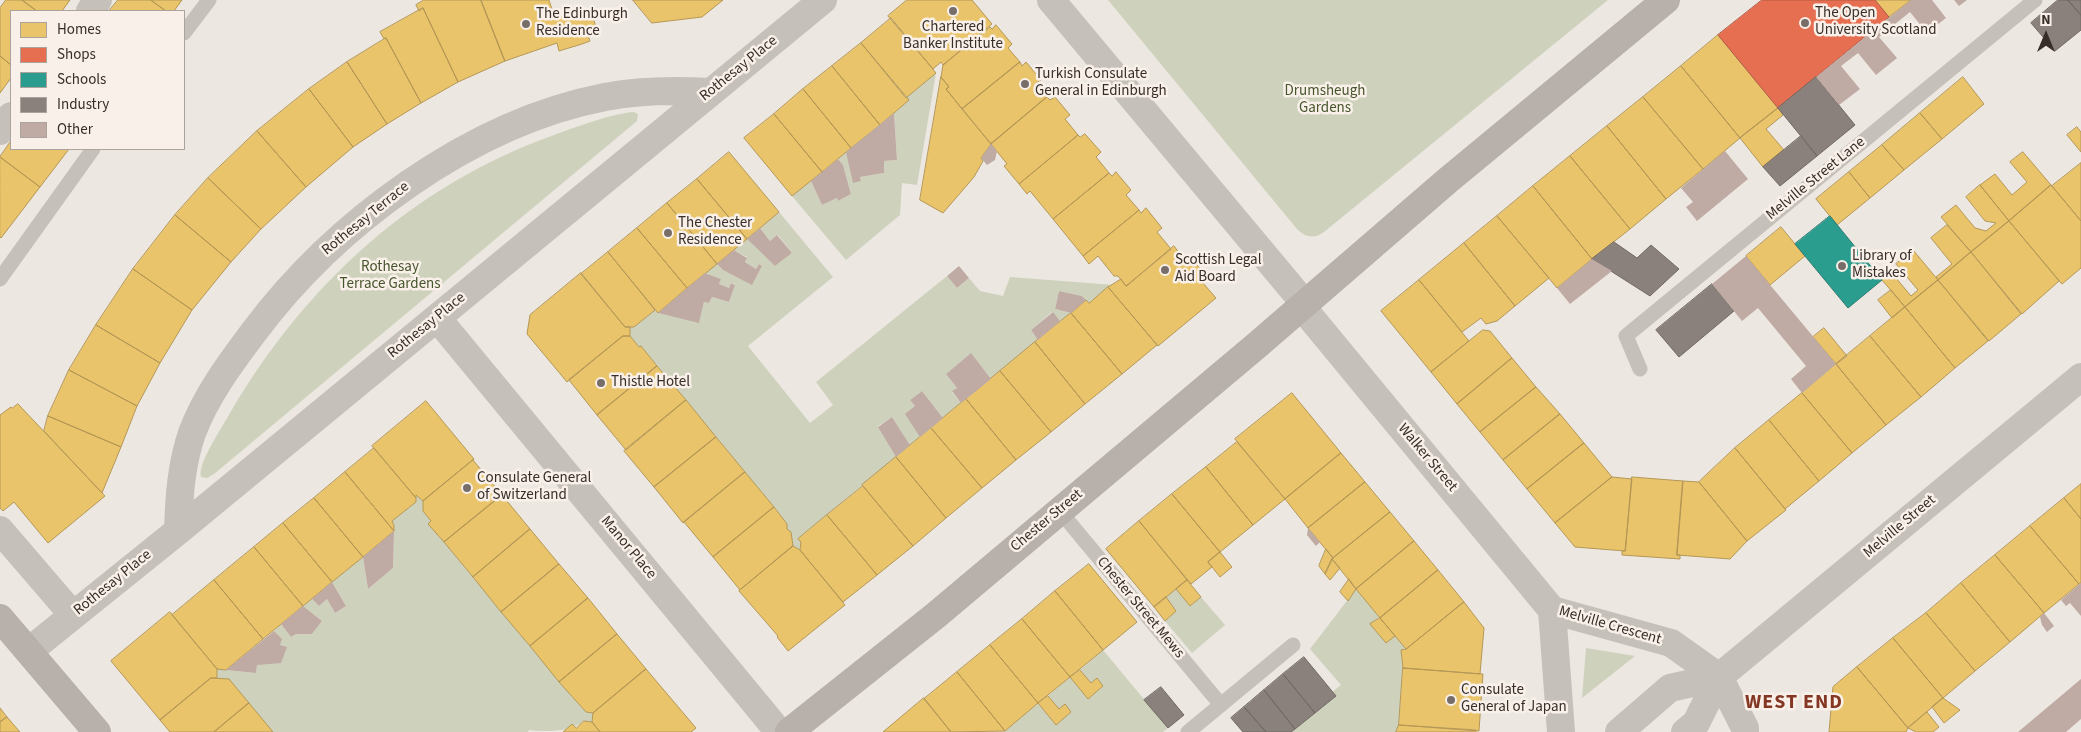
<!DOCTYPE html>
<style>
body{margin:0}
#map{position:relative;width:2081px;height:732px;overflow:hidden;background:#ede7e2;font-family:"Source Sans 3",sans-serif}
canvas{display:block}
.legend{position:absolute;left:10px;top:10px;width:175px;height:140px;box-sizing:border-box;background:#f9f1e9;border:1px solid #aba39c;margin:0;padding:6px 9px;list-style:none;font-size:15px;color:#372d29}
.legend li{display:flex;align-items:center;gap:10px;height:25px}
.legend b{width:25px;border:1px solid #aba39c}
.north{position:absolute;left:2021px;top:10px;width:50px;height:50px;-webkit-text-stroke:4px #f9f1e9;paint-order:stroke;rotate:0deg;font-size:14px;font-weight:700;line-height:20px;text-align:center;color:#372d29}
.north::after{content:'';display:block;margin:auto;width:18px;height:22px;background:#372d29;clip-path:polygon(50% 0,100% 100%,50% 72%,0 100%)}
</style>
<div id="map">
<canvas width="2081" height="732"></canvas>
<ul class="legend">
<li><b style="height:14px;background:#e9c46a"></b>Homes</li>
<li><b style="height:14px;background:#e76f51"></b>Shops</li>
<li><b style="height:14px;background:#2a9d8f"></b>Schools</li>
<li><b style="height:14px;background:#8a817c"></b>Industry</li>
<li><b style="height:14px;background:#c0aba4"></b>Other</li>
</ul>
<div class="north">N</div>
</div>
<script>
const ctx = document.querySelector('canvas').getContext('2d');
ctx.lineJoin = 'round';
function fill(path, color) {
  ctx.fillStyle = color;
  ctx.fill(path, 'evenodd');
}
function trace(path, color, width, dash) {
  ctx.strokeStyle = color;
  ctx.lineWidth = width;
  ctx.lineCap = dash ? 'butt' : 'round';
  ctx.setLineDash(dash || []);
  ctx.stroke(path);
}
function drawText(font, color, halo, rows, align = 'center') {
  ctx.font = font + ' "Source Sans 3",sans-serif';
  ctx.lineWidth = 5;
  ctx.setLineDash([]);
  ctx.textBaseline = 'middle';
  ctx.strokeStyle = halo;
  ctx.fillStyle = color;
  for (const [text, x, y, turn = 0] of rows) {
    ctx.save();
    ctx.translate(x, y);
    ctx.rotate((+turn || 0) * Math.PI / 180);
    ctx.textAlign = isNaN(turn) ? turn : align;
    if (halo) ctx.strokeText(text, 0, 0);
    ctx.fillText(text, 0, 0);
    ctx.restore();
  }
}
fill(new Path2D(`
 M1108,0H1608L1324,232C1314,239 1306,238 1297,229Z
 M936,73L917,185L902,183L900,215L846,260L792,196L811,181L822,205L837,198L838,201L851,194L843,165L838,159L846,152L861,181L860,177L884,173V161L897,160L894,113L908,101L906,98Z
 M634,112L638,114L637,121L214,474L207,478L201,477C197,464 223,426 230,413C306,284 412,186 554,135C573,128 614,113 634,112Z
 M779,212L833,277L748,346L810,423L833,405L816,382L947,276L957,288L969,278L980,291L1003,296L1010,277L1114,285L1108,287L1089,303L1082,296L1059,291L1055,309L1071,313L1060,321L1052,312L1031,330L1038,340L991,379L970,354L946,374L957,388L952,392L961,403L943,418L922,391L910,400L915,406L920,437L910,445L892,417L878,426L896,457L798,539L801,542L800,550L793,546L791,532L787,529V524L774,507L641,346L639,347L630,336V327H634L655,310L658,313L699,322L704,302L709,303L712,297L729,302L735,284L731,283L729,288L719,284L721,279L705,273L717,264L723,270L752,284L762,266L759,264L756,269L745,262L747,257L734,250L747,239L775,266L792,253L778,235L770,241L760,228Z
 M416,495L423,501V511L431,521L429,524L574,699L586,712L593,713L592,722L584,721C571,732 545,732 529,730L528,732H273L217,678V669L256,673L257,665L280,645L281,639L274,631L281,624L291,637L296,634H312L322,621L303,606L312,599L319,606L327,599L335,613L346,606L332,582L363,557L368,589L393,568L394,525L392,521L416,502Z
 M1176,589L1190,606L1201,597L1225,625L1192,653L1165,621L1176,611L1166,597Z
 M1356,589L1380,618L1371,625L1386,643L1395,636L1406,649L1401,651L1403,668L1399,725L1396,732H1291L1335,696L1332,692L1341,685L1310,649Z
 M1586,648L1635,656L1582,698Z
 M1103,650L1168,728L1163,732H1004L1038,703L1056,725L1071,712L1065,705L1059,709L1048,696L1070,677L1088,699L1103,686L1097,679L1091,683L1080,670Z`), '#ced2bc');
const homes = new Path2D(`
 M6,0H22L37,11H11V65L0,56V8Z
 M22,0H70L62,11H37Z
 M118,0H151L166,11H109Z
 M151,0H182L174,11H166Z
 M424,0H481L505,61L458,82L423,8L419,11L416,5Z
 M481,0H549L555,19L590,8L597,30L587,33L590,41L582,44L559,51L557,43L505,61Z
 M633,0H723L702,17L652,23Z
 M907,0H972L992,24L943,65L941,62L933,69L888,16Z
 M1875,0H1911L1889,17Z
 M423,8L458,82L421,103L386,38L384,39L380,32Z
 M891,18L936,73L906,98L861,43Z
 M996,25L1012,44L1008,48L1020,62L962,109L946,89L949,87L941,77L943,65L990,27L992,29Z
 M1718,35L1778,108L1740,138L1681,66Z
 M386,38L421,103L387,124L347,62Z
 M861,43L909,100L880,125L832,66Z
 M0,56L11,65V78L0,93Z
 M347,62L387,124L353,147L309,89Z
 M1020,62L1022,66L1026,62L1041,80L1036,83L1047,97L991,144L962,109Z
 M832,66L880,125L851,148L803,89Z
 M1681,66L1740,138L1703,169L1643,97Z
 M941,77L949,87L946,89L991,144L981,158L983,161L974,177L943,213L920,200Z
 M1963,77L1984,104L1942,139L1920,113Z
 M309,89L353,147L306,187L257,131Z
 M803,89L851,148L822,172L774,114Z
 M1047,97L1050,100L1055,97L1070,115L1065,119L1078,135L1019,184L1004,166L1007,164L991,144Z
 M1643,97L1703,169L1666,199L1607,126Z
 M1778,108L1783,115L1766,129L1784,150L1763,167L1740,138Z
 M1920,113L1942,139L1904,170L1882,145Z
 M774,114L822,172L792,196L744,138Z
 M1607,126L1666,199L1630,229L1570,156Z
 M2077,127L2081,132V152L2067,135Z
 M257,131L306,187L261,229L208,178Z
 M1085,134L1101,152L1096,157L1109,173L1053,219L1030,191L1027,194L1019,184L1078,135L1080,137Z
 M11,141V149H69L40,187L0,157Z
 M1882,145L1904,170L1870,198L1849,172Z
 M729,152L779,212L747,239L697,179Z
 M2023,152L2051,185L2009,221L1980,185L1995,174L2012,195L2027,182L2010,162Z
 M1570,156L1630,229L1592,259L1533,186Z
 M0,157L40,187L1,238L0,237Z
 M2081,163V221L2052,186Z
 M1116,172L1131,190L1126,195L1139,210L1083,256L1053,219L1109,173L1112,176Z
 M1849,172L1870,198L1837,225L1816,199Z
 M208,178L261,229L231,262L175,215Z
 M697,179L747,239L717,264L667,203Z
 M1980,185L2009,221L1971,252L1941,217L1956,205L1975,228L1986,231L1996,223L1985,221L1966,197Z
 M2051,185L2081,221V268L2062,284L2009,221Z
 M1533,186L1592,259L1557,288L1497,216Z
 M667,203L717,264L687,288L637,228Z
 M1146,208L1162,228L1157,232L1171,249L1126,286L1118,276H1114L1098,256L1089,264L1083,256L1139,210L1141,213Z
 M175,215L231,262L192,310L133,269Z
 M1497,216L1549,278L1515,306L1464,243Z
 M2009,221L2059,281L2022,314L1971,252Z
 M1947,225L1971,252L1938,280L1936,277L1952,264L1931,238Z
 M1781,227L1805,256L1770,285L1746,256Z
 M637,228L687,288L658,313L608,252Z
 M1464,243L1515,306L1497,321L1486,324L1481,318L1462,332L1419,280Z
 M1174,246L1188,265L1193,260L1208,278L1203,283L1216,298L1158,346L1108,287L1121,279L1126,286Z
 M1913,250L1938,280L1905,307L1882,280L1891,272L1911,296L1918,290L1896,264Z
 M608,252L655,310L634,327H625L581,274Z
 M1971,252L2021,314L1989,341L1938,280Z
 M133,269L192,310L160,363L96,325Z
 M581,273L625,327H630V336H623L567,382L527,334L530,315Z
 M1419,280L1469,341L1431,372L1381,311Z
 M1938,280L1988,341L1955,368L1905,307Z
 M1108,287L1157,345L1122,374L1071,313L1086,300L1089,303Z
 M1891,290L1905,307L1892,318L1878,300Z
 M1905,307L1955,368L1921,397L1870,336Z
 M1071,313L1122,374L1085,404L1035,342Z
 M96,325L160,363L137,406L69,370Z
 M1824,328L1847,356L1836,364L1813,337Z
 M1483,330L1490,331L1512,358L1457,404L1431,372Z
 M623,336H630L639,347L641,346L657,366L597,415L569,380Z
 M1870,336L1921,397L1886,425L1836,364Z
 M1035,342L1085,404L1051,432L1000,371Z
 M1512,358L1536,387L1480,432L1457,404Z
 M1836,364L1886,425L1852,453L1802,393Z
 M657,366L686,400L626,450L597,415Z
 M69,370L137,406L121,447L48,416Z
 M1000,371L1051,432L1016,460L966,399Z
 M1536,387L1560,414L1503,460L1480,432Z
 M1292,393L1341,453L1285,499L1235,439Z
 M1802,393L1852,453L1819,481L1769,420Z
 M966,399L1016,460L982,488L931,428Z
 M686,400L716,437L654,487L624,451Z
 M426,401L474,459L423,501L416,495V498L372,446Z
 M18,404L105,496L48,543L14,502L3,511L0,508V415L11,407L12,408Z
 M1560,414L1584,443L1527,489L1503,460Z
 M48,416L121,447L102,493L44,431Z
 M1769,420L1819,481L1785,509L1735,448Z
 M931,428L982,488L946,518L896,457Z
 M716,437L745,472L683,523L654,487Z
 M1237,442L1285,499L1253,525L1206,467Z
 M1584,443L1612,477L1555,523L1527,489Z
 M374,448L416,498V502L392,521L394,525V531L345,472Z
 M1735,448L1786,510L1747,541L1699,482Z
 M1341,453L1365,482L1308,528L1285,499Z
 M896,457L946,518L913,546L862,485Z
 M473,460L502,495L444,542L428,524L431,521L423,511V501Z
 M1206,467L1253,525L1220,552L1172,494Z
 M345,472L394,531L363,557L314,498Z
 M745,472L774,507L713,557L684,522Z
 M1612,477L1632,479L1625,551L1575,547L1555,523Z
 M1632,477L1683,481L1677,555H1680V559L1622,555V551H1625Z
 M1683,481L1699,482L1747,541L1730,559L1677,555Z
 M1365,482L1390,512L1333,558L1308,528Z
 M2081,484V519L2064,498Z
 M863,486L913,546L877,575L827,515Z
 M1172,494L1220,552L1208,562L1212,567L1191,584L1139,521Z
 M502,495L530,529L473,577L444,542Z
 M314,498L363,557L332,582L283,523Z
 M2064,498L2081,519V583L2079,584L2030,526Z
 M774,507L787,524V529L791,532L793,546L740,590L713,557Z
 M1390,512L1414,541L1356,589L1332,559Z
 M827,515L877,575L843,602L800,550L801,542L798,539Z
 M1139,521L1187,580L1154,607L1106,549Z
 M283,523L332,582L303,606L254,547Z
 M2030,526L2079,584L2044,613L1995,555Z
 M530,529L559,564L501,612L473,577Z
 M1414,541L1438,570L1380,618L1356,589Z
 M793,546L800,550L845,605L788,651L777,637L778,636L739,591Z
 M254,547L303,606L263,639L214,580Z
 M1326,549L1333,558L1325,574L1319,566Z
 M1220,552L1232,567L1220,577L1208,562Z
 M1995,555L2044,613L2010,642L1961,583Z
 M1332,559L1340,568L1330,580L1325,574Z
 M559,564L588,598L530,646L501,612Z
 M1089,564L1137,622L1103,650L1055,591Z
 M1438,570L1464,602L1406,649L1380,618Z
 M1349,579L1356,589L1348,601L1340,592Z
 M214,580L263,639L226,670L217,669L172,615Z
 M1187,580L1201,597L1190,606L1176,589Z
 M1961,583L2010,642L1975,671L1926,613Z
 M1055,591L1103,650L1070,677L1022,619Z
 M1166,597L1176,611L1165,621L1154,607Z
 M588,598L617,634L559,682L530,646Z
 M1464,602L1484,628L1480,674L1403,668L1401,650L1406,649Z
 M170,612L217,669V678H211L160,720L111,661Z
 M1926,613L1975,671L1943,698L1893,638Z
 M1380,618L1395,636L1386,643L1370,624Z
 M1022,619L1070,677L1038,703L990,645Z
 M617,634L646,669L593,713L586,712L559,682Z
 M1893,638L1943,698L1908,728L1857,667Z
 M990,645L1038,703L1005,731L957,672Z
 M1857,667L1908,728L1906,732H1829L1833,687Z
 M1403,668L1483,674L1479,731L1399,725Z
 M646,669L696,728L691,732H600L592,722L593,713Z
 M1080,670L1091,683L1097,678L1103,686L1088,699L1070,677Z
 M957,672L1005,731L951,732L924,699Z
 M211,678L229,679L249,703L214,732H170L160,720Z
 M1048,696L1059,709L1065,704L1071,712L1056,725L1038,703Z
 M924,698L951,732H883L896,721Z
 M1943,698L1960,710L1944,723L1932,707Z
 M249,703L273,732H214Z
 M0,708L7,717L0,722Z
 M1927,712L1939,727L1933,732H1916L1908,728Z
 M7,717L20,732H0V722Z
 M584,721L592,722L600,732H563L572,724L576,728Z
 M1399,725L1476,730V732H1396Z`);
fill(homes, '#e9c46a');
trace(homes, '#b49756', 1);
const shops = new Path2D(`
 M1762,0H1875L1889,17L1778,108L1718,35Z`);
fill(shops, '#e76f51');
trace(shops, '#b25b45', 1);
const schools = new Path2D(`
 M1830,216L1882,280L1848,308L1795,244Z`);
fill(schools, '#2a9d8f');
trace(schools, '#2e7b70', 1);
const industry = new Path2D(`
 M2058,0H2068L2081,15V30L2055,51L2031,23Z
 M2068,0H2081V15Z
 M1816,77L1855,125L1817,156L1778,108Z
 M1801,136L1817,156L1780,186L1763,167Z
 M1614,242L1637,258L1651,245L1679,269L1650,296L1592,259Z
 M1712,284L1734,311L1679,357L1656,330Z
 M1304,657L1336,696L1315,713L1283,674Z
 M1283,674L1315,713L1295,729L1264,690Z
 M1161,687L1184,715L1168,728L1144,700Z
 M1264,690L1295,729L1291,732H1266L1244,707Z
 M1244,707L1266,732H1243L1231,718Z`);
fill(industry, '#8a817c');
trace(industry, '#716863', 1);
fill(new Path2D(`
 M1911,0H1932L1946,18L1927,33L1910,12L1879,37L1897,58L1876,75L1858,53L1841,66L1860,89L1839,105L1816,77Z
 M1954,0H1967L1959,6Z
 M894,113L897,160L884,161V173L860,177L861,181L853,183L846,152Z
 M991,144L997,151L995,160L987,165L981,158Z
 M1725,151L1748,179L1697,221L1686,207L1693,202L1681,188Z
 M838,159L843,165L851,194L838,201L837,198L822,205L811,181Z
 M760,228L770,241L777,235L792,253L775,266L747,239Z
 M734,250L747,258L745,262L756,269L759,264L762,266L752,285L723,270L717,264Z
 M1746,256L1836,364L1802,393L1791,379L1806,366L1758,308L1742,321L1712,284Z
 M1592,259L1612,271L1570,304L1557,288Z
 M959,266L969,278L957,288L947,276Z
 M705,273L721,279L719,284L729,288L731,283L735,285L729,302L712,297L709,303L704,302L699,323L658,313Z
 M1059,291L1082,296L1086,300L1071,313L1055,309Z
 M1053,312L1060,321L1038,340L1031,330Z
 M971,353L991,379L961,403L952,391L957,388L946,374Z
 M922,391L943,418L920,437L905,414L915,406L910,400Z
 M892,417L910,445L896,457L878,427Z
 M1308,528L1320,542L1316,546L1307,535Z
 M394,531L393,568L368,589L363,557Z
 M332,582L346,606L335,613L327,599L319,606L312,599Z
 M2081,583V616L2070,603L2066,606L2061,600Z
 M303,606L322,621L312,634H296L291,637L281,624Z
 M2044,613L2054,626L2047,632L2042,625L2040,617Z
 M274,631L282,639L280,645L287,647L281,663L257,665L256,673L226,670Z
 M2081,679V719L2066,732H2018Z`), '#c0aba4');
trace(new Path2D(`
 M184,33L209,0
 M0,279L93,149
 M1640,369L1626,336L2035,0
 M1059,510L1221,705
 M1188,732L1293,645`), '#c6c0bb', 15);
trace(new Path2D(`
 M1051,0L1305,304
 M90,11L98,0
 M0,131L11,116
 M1302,307L1552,610
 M437,318L779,732
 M0,530L73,615
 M178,531C179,498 181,465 192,433C206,396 229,365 253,333C334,224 470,123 605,97C640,90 676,90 711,92
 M29,651L178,531L823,0
 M1561,732L1552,610L1671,643L1719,677L1745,728V732
 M1619,732L1670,688L1719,677
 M1685,732L1696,723L1719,677L2081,377`), '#c6c0bb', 28);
trace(new Path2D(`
 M0,618L97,732
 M789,732L935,616L1256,346L1447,181L1666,0`), '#b7b0ab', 28);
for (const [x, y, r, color] of [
 [953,11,5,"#776e6a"],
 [1805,23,5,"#776e6a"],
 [526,24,5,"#776e6a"],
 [1025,84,5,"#776e6a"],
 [668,233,5,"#776e6a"],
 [1842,266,5,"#776e6a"],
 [1165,270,5,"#776e6a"],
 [601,383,5,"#776e6a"],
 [467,488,5,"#776e6a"],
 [1451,700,5,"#776e6a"]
]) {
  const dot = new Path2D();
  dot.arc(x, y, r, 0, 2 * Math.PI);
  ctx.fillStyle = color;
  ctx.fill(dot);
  trace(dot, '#f9f1e9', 2);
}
drawText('15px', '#372d29', '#f9f1e9', [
 ["The Open",1815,14],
 ["University Scotland",1815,31],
 ["The Edinburgh",536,15],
 ["Residence",536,32],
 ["Chartered",953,28,"center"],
 ["Banker Institute",953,45,"center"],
 ["Turkish Consulate",1035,75],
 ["General in Edinburgh",1035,92],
 ["The Chester",678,224],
 ["Residence",678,241],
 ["Library of",1852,257],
 ["Mistakes",1852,274],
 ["Scottish Legal",1175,261],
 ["Aid Board",1175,278],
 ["Thistle Hotel",611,383],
 ["Consulate General",477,479],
 ["of Switzerland",477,496],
 ["Consulate",1461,691],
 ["General of Japan",1461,708]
], 'left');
drawText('15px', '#372d29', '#f9f1e9', [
 ["Rothesay Place",739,69,-39],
 ["Melville Street Lane",1816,179,-39],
 ["Rothesay Terrace",366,219,-39],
 ["Rothesay Place",427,326,-39],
 ["Walker Street",1427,458,50],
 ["Chester Street",1047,521,-40],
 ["Melville Street",1900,527,-40],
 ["Manor Place",628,548,50],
 ["Rothesay Place",113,583,-39],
 ["Chester Street Mews",1140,608,50],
 ["Melville Crescent",1610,626,16]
]);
drawText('15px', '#47552d', '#f9f1e9', [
 ["Drumsheugh",1325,92],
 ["Gardens",1325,109],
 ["Rothesay",390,268],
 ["Terrace Gardens",390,285]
]);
ctx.letterSpacing = '1px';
drawText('bold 20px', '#843823', '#f9f1e9', [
 ["WEST END",1794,704]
]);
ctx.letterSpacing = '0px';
</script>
